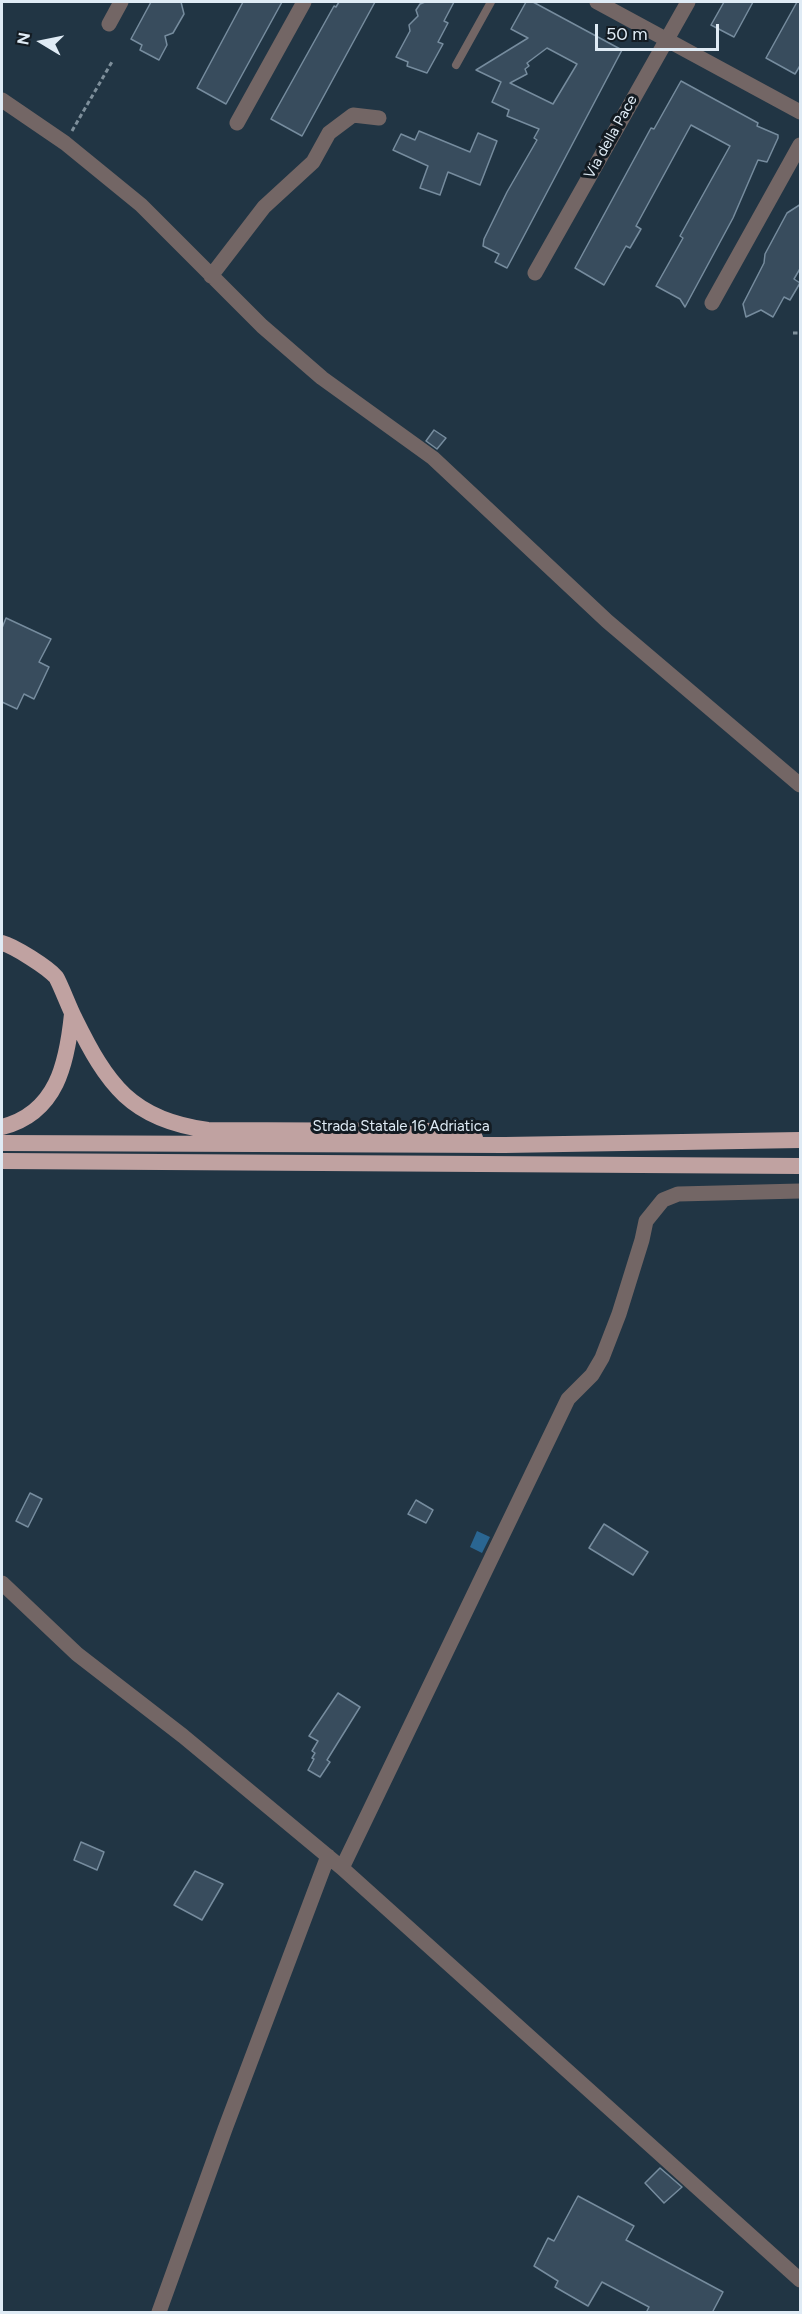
<!DOCTYPE html>
<style>
body{margin:0}
#map{position:relative;width:802px;height:2314px;overflow:hidden;background:#213544;font-family:Figtree,sans-serif}
canvas{display:block}
.frame{position:absolute;inset:0;border:3px solid #dfebf5;pointer-events:none}
.north{position:absolute;left:12px;top:12px;width:60px;height:60px;-webkit-text-stroke:4px #131b22;paint-order:stroke;rotate:280deg;font-size:16px;font-weight:700;line-height:24px;text-align:center;color:#dfebf5}
.north::after{content:'';display:block;margin:auto;width:21px;height:27px;background:#dfebf5;clip-path:polygon(50% 0,100% 100%,50% 72%,0 100%)}
.scale{position:absolute;left:595px;top:24px;width:124px;height:27px;box-sizing:border-box;border:3px solid #dfebf5;border-top:0;padding-left:8px;font-size:18px;line-height:21px;white-space:nowrap;color:#dfebf5;-webkit-text-stroke:4px #131b22;paint-order:stroke}
</style>
<div id="map">
<canvas width="802" height="2314"></canvas>
<div class="frame"></div>
<div class="north">N</div>
<div class="scale">50 m</div>
</div>
<script>
const ctx = document.querySelector('canvas').getContext('2d');
ctx.lineJoin = 'round';
function fill(path, color) {
  ctx.fillStyle = color;
  ctx.fill(path, 'evenodd');
}
function trace(path, color, width, dash) {
  ctx.strokeStyle = color;
  ctx.lineWidth = width;
  ctx.lineCap = dash ? 'butt' : 'round';
  ctx.setLineDash(dash || []);
  ctx.stroke(path);
}
function drawText(font, color, halo, rows, align = 'center') {
  ctx.font = font + ' Figtree,sans-serif';
  ctx.lineWidth = 6;
  ctx.setLineDash([]);
  ctx.textBaseline = 'middle';
  ctx.strokeStyle = halo;
  ctx.fillStyle = color;
  for (const [text, x, y, turn = 0] of rows) {
    ctx.save();
    ctx.translate(x, y);
    ctx.rotate((+turn || 0) * Math.PI / 180);
    ctx.textAlign = isNaN(turn) ? turn : align;
    if (halo) ctx.strokeText(text, 0, 0);
    ctx.fillText(text, 0, 0);
    ctx.restore();
  }
}
fill(new Path2D(`
 M477,1531L490,1537L482,1553L470,1547Z`), '#2a6692');
const building = new Path2D(`
 M151,2H181L184,14L173,33L165,36L167,45L159,60L140,50L142,45L131,39Z
 M243,2H282L226,104L197,88Z
 M339,2H375L302,136L271,119L334,6L336,7Z
 M425,2H454L444,21L448,23L438,42L443,44L427,73L407,66L408,62L396,57L410,31L409,25L418,16L416,10L420,4Z
 M526,2H533L622,50L507,268L495,262L499,254L483,246L484,239L507,192L537,140L534,138L539,129L507,116L509,110L492,102L501,82L476,70L528,38L511,29ZM547,48L577,64L553,104L510,83L527,74L525,69L529,66L527,63Z
 M724,2H753L734,37L711,25Z
 M797,2H801V64L795,74L766,58Z
 M681,81L758,123L757,126L778,135V138L767,162L758,160L733,218L685,307L680,299L656,286L683,238L680,236L730,146L691,125L636,226L641,229L630,248L626,246L604,285L575,268L651,128L654,129Z
 M419,131L470,152L478,133L497,141L480,185L448,172L440,195L420,188L428,166L393,150L401,134L415,140Z
 M801,204V267L794,279L800,283L790,300L784,297L773,317L761,310L746,317L743,304L764,263L765,254L787,213Z
 M434,430L446,438L437,449L426,441Z
 M6,618L51,639L39,662L49,667L34,699L24,694L17,709L2,702V628Z
 M30,1493L42,1499L28,1527L16,1521Z
 M416,1500L433,1510L426,1523L408,1514Z
 M604,1524L648,1552L633,1575L589,1548Z
 M338,1693L360,1707L327,1760L330,1762L320,1777L308,1770L314,1759L312,1758L315,1753L312,1751L318,1741L309,1736Z
 M81,1842L104,1852L97,1870L74,1860Z
 M195,1871L223,1884L202,1920L174,1905Z
 M660,2168L682,2187L664,2203L645,2183Z
 M578,2196L634,2226L626,2240L723,2292L712,2313H646L649,2307L602,2282L588,2306L555,2287L558,2281L534,2266L548,2238L554,2241Z`);
fill(building, '#384c5d');
trace(building, '#768c9e', 1.5);
trace(new Path2D(`
 M72,131L113,60
 M793,333H800`), '#7e8f9b', 3, [4.5, 3]);
trace(new Path2D(`
 M456,65L491,2`), '#736665', 8);
trace(new Path2D(`
 M597,2L800,112
 M109,24L121,2
 M2,100L65,143L141,205L262,326L322,378L433,458L607,621L800,785
 M237,123L304,2
 M535,273L688,2
 M211,276L264,207L313,162L329,133L353,115L379,118
 M712,303L800,145
 M2,1583L77,1654L183,1736L342,1868L800,2280
 M342,1868L568,1399L592,1375L602,1358L619,1314L642,1240L646,1221L663,1200L678,1194L800,1191
 M159,2312L225,2129L328,1856`), '#736665', 15);
trace(new Path2D(`
 M2,943C14,946 47,967 56,977C60,983 70,1010 75,1019C107,1084 131,1120 208,1130L443,1131L475,1138
 M2,1127C57,1113 67,1063 72,1014
 M2,1143L505,1145L800,1140
 M2,1161L800,1166`), '#c0a2a1', 16);
drawText('15px', '#dfebf5', '#131b22', [
 ["Via della Pace",611,137,-61],
 ["Strada Statale 16 Adriatica",401,1127]
]);
</script>
